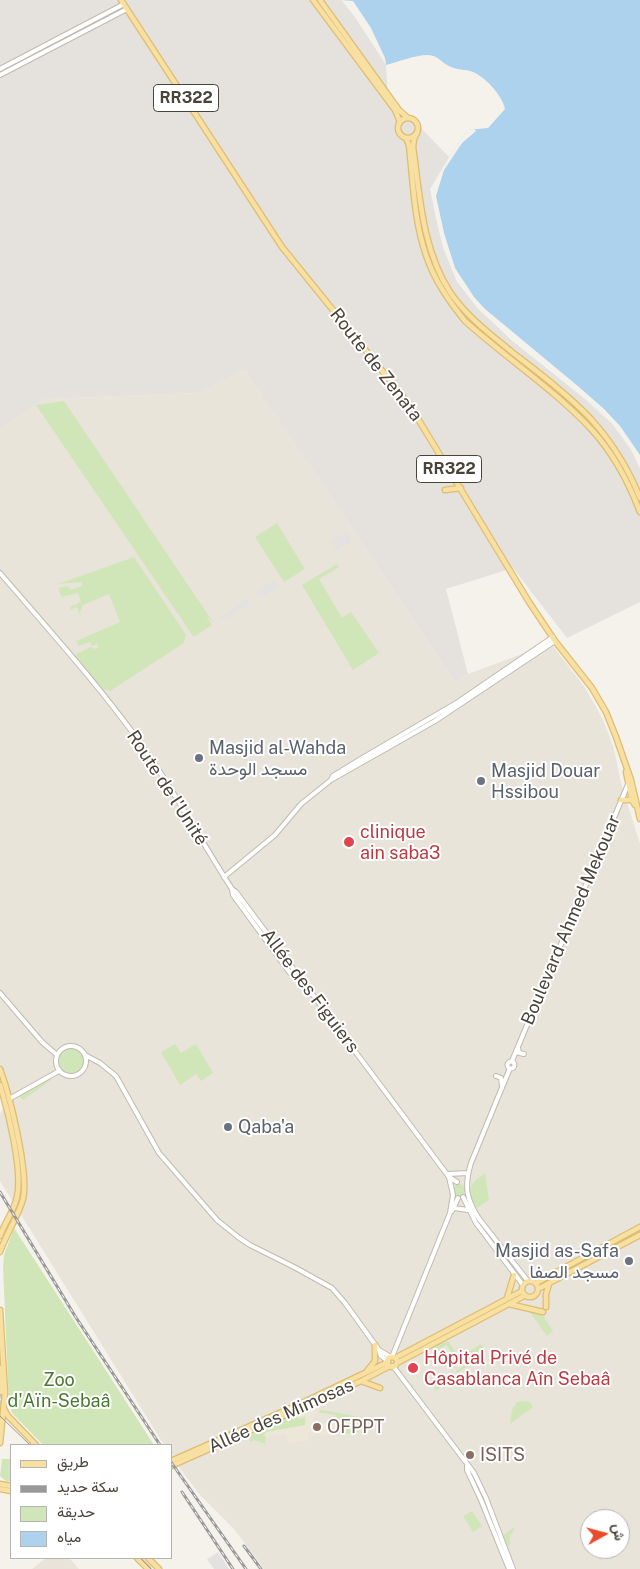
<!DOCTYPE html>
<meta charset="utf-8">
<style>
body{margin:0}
#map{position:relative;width:640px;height:1569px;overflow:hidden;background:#f5f2ec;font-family:"Public Sans",Vazirmatn,sans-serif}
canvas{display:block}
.legend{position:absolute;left:10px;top:1444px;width:162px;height:115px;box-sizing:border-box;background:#fff;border:1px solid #b6b4b0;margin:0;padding:6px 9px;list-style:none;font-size:15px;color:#49433a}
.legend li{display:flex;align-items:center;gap:10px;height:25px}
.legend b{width:25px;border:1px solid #b6b4b0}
.north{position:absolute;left:580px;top:1509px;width:50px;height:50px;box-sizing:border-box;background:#fff;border:1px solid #b6b4b0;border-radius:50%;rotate:83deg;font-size:14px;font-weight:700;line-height:20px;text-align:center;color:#49433a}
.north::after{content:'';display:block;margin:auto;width:18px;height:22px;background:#ec4a2c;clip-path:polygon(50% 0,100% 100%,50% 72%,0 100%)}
</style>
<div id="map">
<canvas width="640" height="1569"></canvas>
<ul class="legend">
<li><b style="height:6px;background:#f8e0a2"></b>طريق</li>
<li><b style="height:6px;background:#999"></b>سكة حديد</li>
<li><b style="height:14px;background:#d1e6b8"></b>حديقة</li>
<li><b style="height:14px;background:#add2ed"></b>مياه</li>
</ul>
<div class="north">ش</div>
</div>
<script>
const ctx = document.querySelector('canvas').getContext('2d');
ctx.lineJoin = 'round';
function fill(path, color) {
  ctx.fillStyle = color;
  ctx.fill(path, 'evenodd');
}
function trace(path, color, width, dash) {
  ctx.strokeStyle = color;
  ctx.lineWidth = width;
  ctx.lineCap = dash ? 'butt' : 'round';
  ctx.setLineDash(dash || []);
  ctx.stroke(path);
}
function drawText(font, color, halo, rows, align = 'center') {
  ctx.font = font + ' "Public Sans",Vazirmatn,sans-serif';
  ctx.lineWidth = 4;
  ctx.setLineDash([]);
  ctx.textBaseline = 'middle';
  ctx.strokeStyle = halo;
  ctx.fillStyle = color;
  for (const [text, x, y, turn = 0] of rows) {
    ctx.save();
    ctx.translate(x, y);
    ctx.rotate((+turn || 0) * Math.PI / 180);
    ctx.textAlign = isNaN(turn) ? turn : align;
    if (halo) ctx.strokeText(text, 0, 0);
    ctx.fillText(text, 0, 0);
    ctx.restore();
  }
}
fill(new Path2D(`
 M245,370L455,682L468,674L546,645L549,649L553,646L583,685L595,705L604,722L614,749L621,783L640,844V1569H264L234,1529L201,1496L172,1458L171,1445H164L0,1181V1114L9,1099L4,1075L0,1064V429L44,399L199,393ZM590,1519H620V1549H590Z
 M46,1558H69L79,1569H32Z`), '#e8e4da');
fill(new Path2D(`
 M0,0H341L354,16L386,65L388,94L449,157L430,189L436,219L443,248L457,282L613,425L631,450L640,469V602L567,638L513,568L446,589L468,674L455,682L245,370L199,393L44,399L0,429Z`), '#e5e1dd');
fill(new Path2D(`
 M309,1411L318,1412L312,1418L315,1426H320L321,1423L332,1422L333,1424H337V1421H339L340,1424L344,1425L345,1432L319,1436L318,1429L315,1430L314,1436H311V1432H308L309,1440L290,1443L287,1441V1434L268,1436L265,1444L266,1436H263L265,1432L305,1425L306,1418L303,1415Z`), '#ede7d7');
fill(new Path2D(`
 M64,401L213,622L206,616L212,625L195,636H193L36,405Z
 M277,523L305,569L284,582L255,537Z
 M134,557L186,635L184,643L110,691L102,689L75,655L91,647L95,649L99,647L97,644L92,646L90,642L79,646L76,641L120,622L109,594L83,605L80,612L81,617L77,607L70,610V607L81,602L78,593L62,597L58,588L69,586L70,590L82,586L81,582L58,584Z
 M337,564L339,567L319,579L342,618L351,612L379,653L353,670L302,585Z
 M175,1044L181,1053L196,1044L213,1073L201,1081L196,1074L180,1085L161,1052Z
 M57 1061a14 14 0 1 1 28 0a14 14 0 1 1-28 0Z
 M48,1078L51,1080L23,1100L19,1096Z
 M485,1173L489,1200L475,1209L473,1208C468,1189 468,1185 485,1173Z
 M453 1190a6 6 0 1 1 12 0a6 6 0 1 1-12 0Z
 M14,1228L154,1445H43L12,1413L9,1404L3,1267L4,1255Z
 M529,1311L541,1313L553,1331L547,1336Z
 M448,1341L466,1367L456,1374L457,1370L453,1364H448L455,1375L436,1391L434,1388L453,1373L447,1364L450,1362L453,1363L458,1370L462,1367L446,1345L434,1353L432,1351L440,1342L444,1343Z
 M481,1344L483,1347L473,1356H475L484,1349L485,1353L474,1359L469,1356L465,1359L456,1346L466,1353Z
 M523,1401L530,1402L533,1407L510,1424L512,1410L517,1402Z
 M322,1410L361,1417L365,1419L359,1432L345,1434L344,1425L339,1424L335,1415L318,1412Z
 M296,1413L298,1414L297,1417L299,1419L305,1417V1425L266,1432L263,1436H266L265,1444L254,1440L250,1442L249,1436Z
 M2,1459H11V1482L6,1481L0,1476Z
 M472,1511L482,1526L473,1532L463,1516Z
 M514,1527V1531L510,1535V1545L506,1548L503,1536Z`), '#d1e6b8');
fill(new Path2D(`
 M347,532L352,541L337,550L331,540Z
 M274,580L278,587L262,597L254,594Z
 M249,597V605L228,617L212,624Z
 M218,1552L229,1569H214L207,1559Z`), '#e4e2e0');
fill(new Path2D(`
 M341,0H640V469L631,450L613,425L596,408L512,341L477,308L457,282L443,248L436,219L430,189L449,157L468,130L488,128L505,109C503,96 483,74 470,71C462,69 455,70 447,65C440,61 437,55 427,55C416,55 397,62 386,65L354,16Z`), '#add2ed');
fill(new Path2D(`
 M341,0L353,1L371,28L385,58L386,65L354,16Z
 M474,129L476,131L462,143L444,170L436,196L444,233L455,268L474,297L485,309L579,387L604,409L620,426L640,455V469L631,450L613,425L596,408L512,341L477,308L457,282L443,248L436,219L430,189L449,157L468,130Z`), '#f5f2ec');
trace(new Path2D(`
 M0,1405L1,1392`), '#d3cfc8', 4.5, [4.5, 2]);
const minor = new Path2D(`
 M0,69L124,4
 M0,75L127,9
 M0,573C48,629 98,684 141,744C174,790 201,841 232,889L236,892L449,1177L457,1182
 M331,780L435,721L555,641
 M224,877L275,835L301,804L331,780L333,776L359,760L458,702L553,637
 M232,889L233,895L287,969L290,973L294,970
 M0,993L42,1042L57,1055
 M56 1061a15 15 0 1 1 30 0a15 15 0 1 1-30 0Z
 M518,1048L519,1053L524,1054
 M85,1055L100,1063L116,1076L159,1153L217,1220L238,1237L250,1245L294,1267L332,1288L345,1303L379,1350L381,1356L388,1361
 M512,1061L629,782
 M507.5 1065a3.5 3.5 0 1 1 7 0a3.5 3.5 0 1 1-7 0Z
 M510,1068L471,1163C464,1186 466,1200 480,1220L528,1281
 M496,1076L501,1078L502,1086
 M9,1099L59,1071
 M448,1174L468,1173
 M463,1197L476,1223L523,1285
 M454,1208L468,1210
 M452,1211L458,1198
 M379,1350L391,1357
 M392,1357L450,1213L453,1195L449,1177
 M393,1366L474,1473L486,1498L513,1569
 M467,1465V1470L481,1500L509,1569`);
const major = new Path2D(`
 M121,0L282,247L409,404L529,602L555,641L592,688L606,712L616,737L631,780L640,819
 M313,0L395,110L400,122
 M320,0L399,110L408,118
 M398 128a10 10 0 1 1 20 0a10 10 0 1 1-20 0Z
 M417,133L414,139L413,147C420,196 422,249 450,292C466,316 490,334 512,352C539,373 567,394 590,418C611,441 629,470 640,498
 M406,138L409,145C413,181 414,221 426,255C434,280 449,301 465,321C506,358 554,389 592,430C614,454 629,483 640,512
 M445,490L461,488
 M626,772L632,800L635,805
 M621,800H632
 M0,1069C10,1096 29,1173 23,1199C18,1217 6,1234 0,1252
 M0,1085C8,1111 23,1170 17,1197C14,1211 5,1222 0,1236
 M522 1289a8 8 0 1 1 16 0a8 8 0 1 1-16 0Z
 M536,1283L640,1227
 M538,1289L640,1235
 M507,1298L514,1275
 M509,1304L543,1312
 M546,1307V1294L549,1284
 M0,1310L5,1393L0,1443
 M387 1362a5 5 0 1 1 10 0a5 5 0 1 1-10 0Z
 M395,1358L522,1291
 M397,1363L524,1296
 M0,1368L1,1392
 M367,1371L375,1361V1345
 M361,1381L380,1388
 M4,1409L8,1416L36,1445
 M171,1461L302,1403L388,1362
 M171,1466L361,1381L390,1366
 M0,1484L11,1486
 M0,1489L11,1491
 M137,1558L148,1569
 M148,1558L159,1569`);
trace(minor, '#c0baaf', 6);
trace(major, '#ddbd72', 7);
trace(minor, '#fff', 4);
trace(major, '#f8e0a2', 4.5);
trace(new Path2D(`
 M0,1416L30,1445
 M140,1558L151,1569`), '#999', 1);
const rail = new Path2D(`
 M0,1192L75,1316L160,1445
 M171,1462L246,1569
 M182,1492L233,1569
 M244,1546L261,1569`);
trace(rail, '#999', 3);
trace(rail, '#fff', 1, [4]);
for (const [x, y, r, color] of [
 [199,758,5,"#6b7280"],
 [481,781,5,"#6b7280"],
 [349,842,6,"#e0444e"],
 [228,1127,5,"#6b7280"],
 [629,1261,5,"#6b7280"],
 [413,1368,6,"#e0444e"],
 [317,1427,5,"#8d6e63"],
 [470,1455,5,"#8d6e63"]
]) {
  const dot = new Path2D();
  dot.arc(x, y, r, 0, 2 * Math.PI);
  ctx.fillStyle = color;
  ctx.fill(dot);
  trace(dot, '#fff', 2);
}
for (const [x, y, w] of [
 [186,98,65],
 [449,469,65]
]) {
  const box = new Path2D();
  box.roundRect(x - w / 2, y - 13.5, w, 27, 4);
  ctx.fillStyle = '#fff';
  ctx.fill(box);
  trace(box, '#49433a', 1);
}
drawText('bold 16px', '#49433a', null, [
 ["RR322",186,98],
 ["RR322",449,469]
]);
drawText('18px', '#49433a', '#fff', [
 ["Route de Zenata",376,365,52],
 ["Route de l'Unité",167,788,57],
 ["Boulevard Ahmed Mekouar",571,920,-67],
 ["Allée des Figuiers",310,991,53],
 ["Allée des Mimosas",281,1416,-24]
]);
drawText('18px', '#5b616d', '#fff', [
 ["Masjid al-Wahda",209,748],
 ["مسجد الوحدة",209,769],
 ["Masjid Douar",491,771],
 ["Hssibou",491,792],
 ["Qaba'a",238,1127],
 ["Masjid as-Safa",619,1251,"right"],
 ["مسجد الصفا",619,1272,"right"]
], 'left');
drawText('18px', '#be3a42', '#fff', [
 ["clinique",360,832],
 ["ain saba3",360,853],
 ["Hôpital Privé de",424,1358],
 ["Casablanca Aîn Sebaâ",424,1379]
], 'left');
drawText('18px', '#4b7830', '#fff', [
 ["Zoo",59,1380],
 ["d'Aïn-Sebaâ",59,1401]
]);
drawText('18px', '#785e54', '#fff', [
 ["OFPPT",327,1427],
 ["ISITS",480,1455]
], 'left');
</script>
